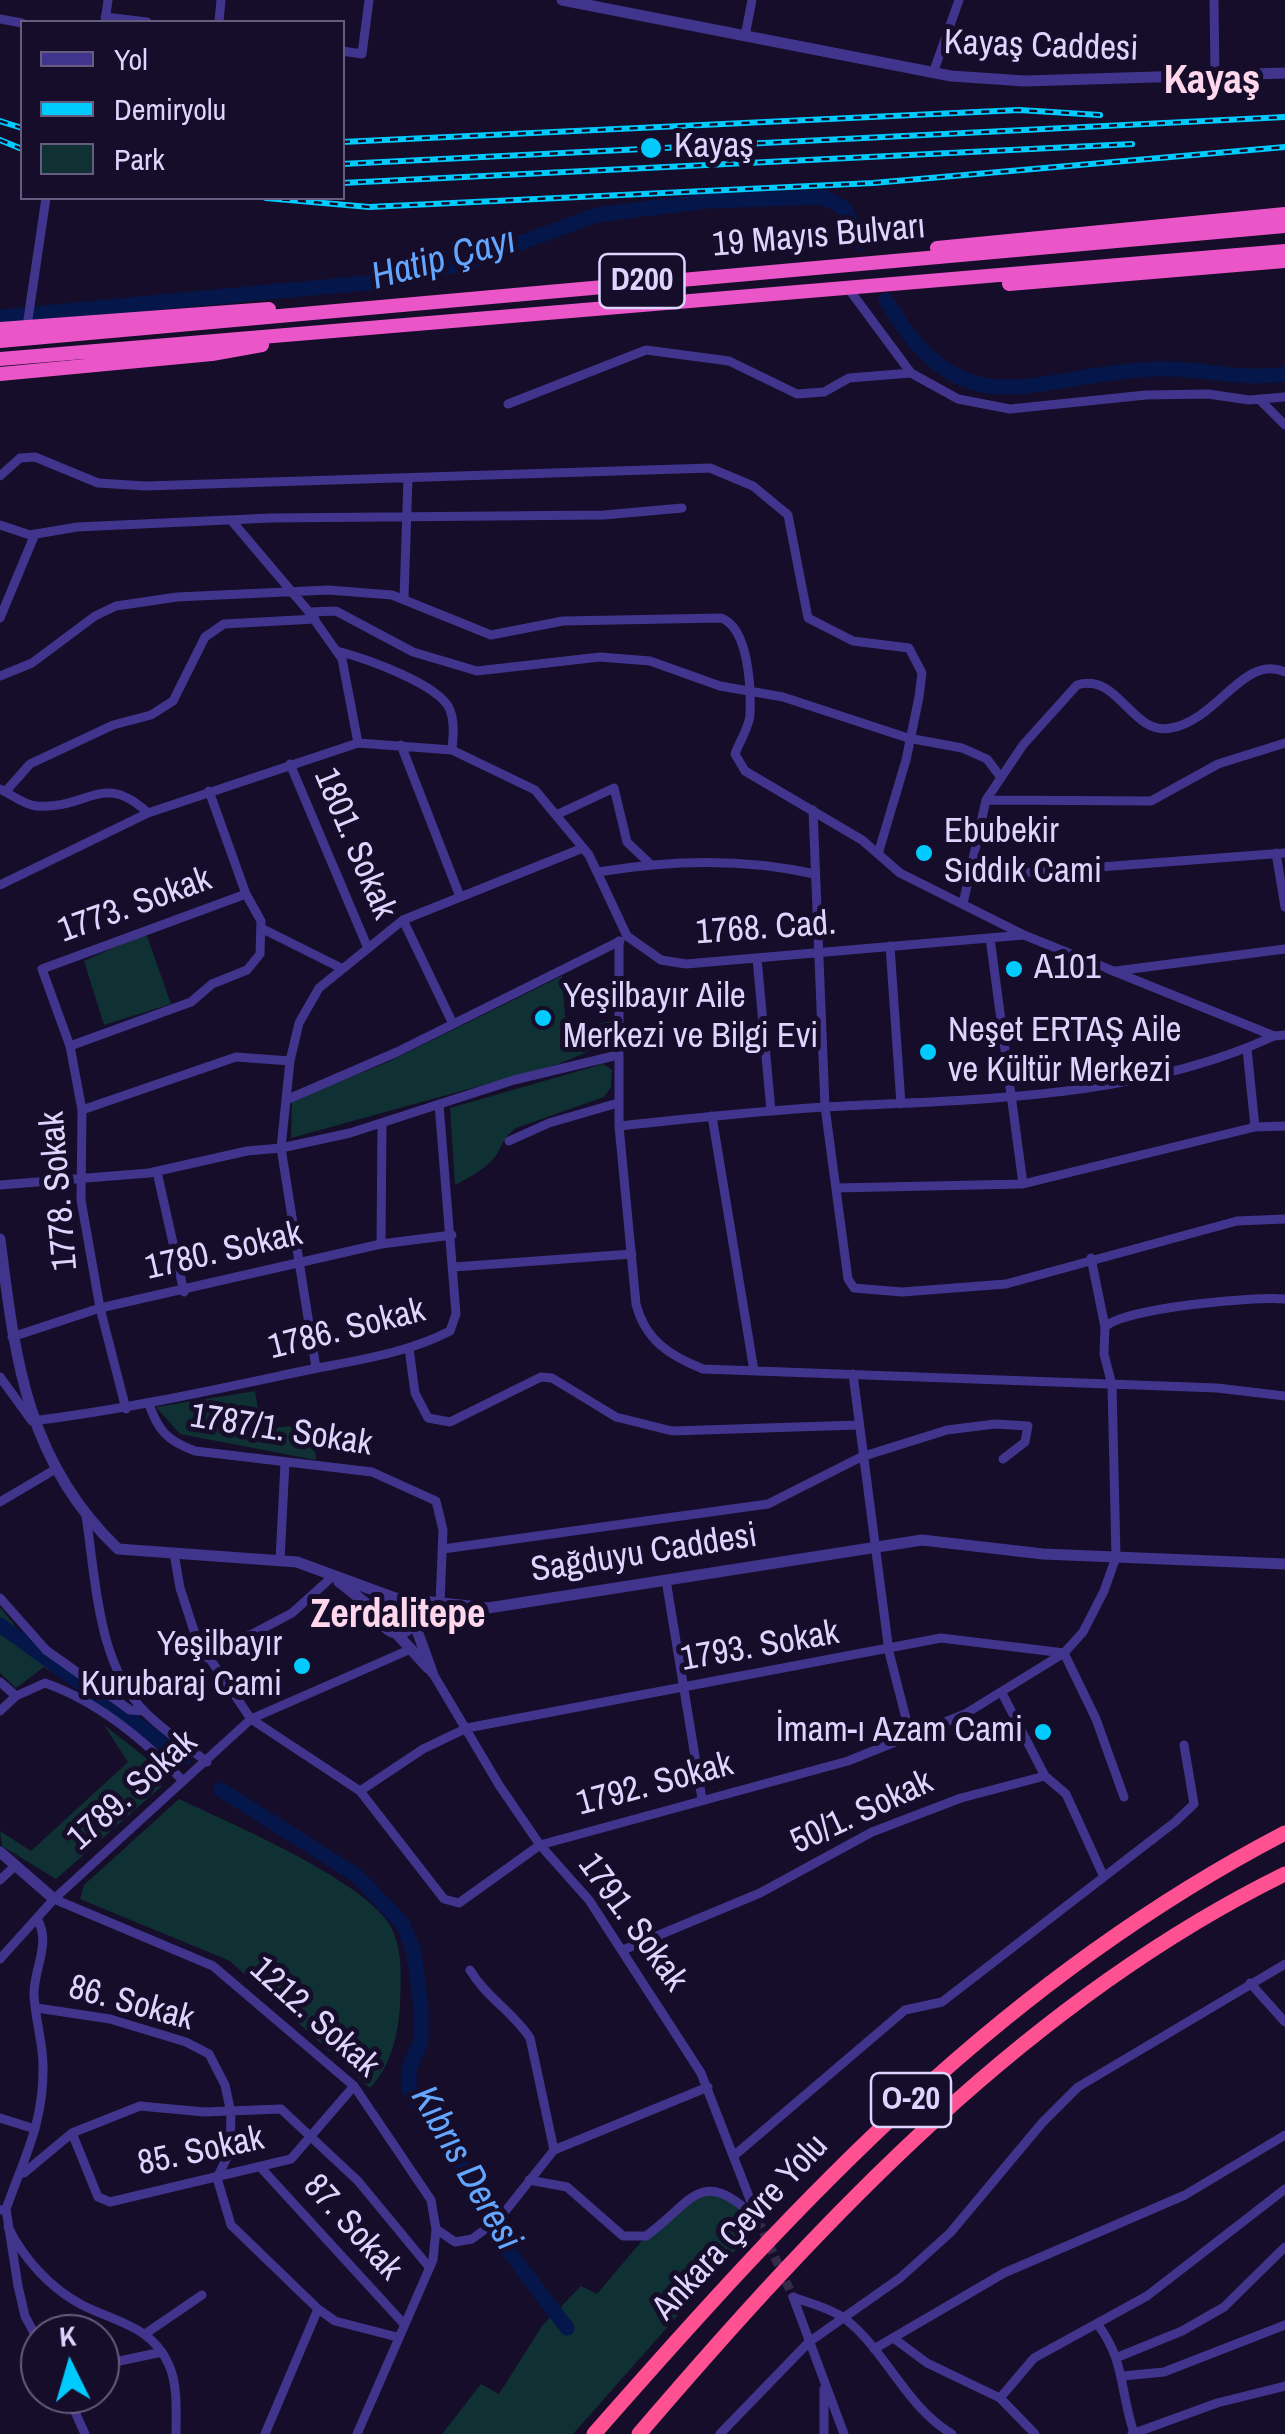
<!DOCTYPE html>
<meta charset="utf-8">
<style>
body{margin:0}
#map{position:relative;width:1285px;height:2434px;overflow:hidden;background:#150d29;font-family:"Archivo Narrow",sans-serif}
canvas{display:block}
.legend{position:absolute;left:20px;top:20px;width:325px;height:180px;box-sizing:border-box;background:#150d29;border:2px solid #655d7f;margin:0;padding:12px 18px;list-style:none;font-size:30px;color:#ded5ff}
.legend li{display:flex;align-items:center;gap:20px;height:50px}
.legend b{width:50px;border:2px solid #655d7f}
.north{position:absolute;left:20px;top:2314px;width:100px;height:100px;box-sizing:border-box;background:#150d29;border:2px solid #655d7f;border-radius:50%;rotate:355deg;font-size:28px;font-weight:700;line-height:40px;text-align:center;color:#ded5ff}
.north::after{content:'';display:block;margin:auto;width:35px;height:45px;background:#01caff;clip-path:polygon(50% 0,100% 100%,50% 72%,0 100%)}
</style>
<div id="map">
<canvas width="1285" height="2434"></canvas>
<ul class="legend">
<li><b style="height:12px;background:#41348c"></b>Yol</li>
<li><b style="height:12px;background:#01caff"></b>Demiryolu</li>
<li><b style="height:28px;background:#103133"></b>Park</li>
</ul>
<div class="north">K</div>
</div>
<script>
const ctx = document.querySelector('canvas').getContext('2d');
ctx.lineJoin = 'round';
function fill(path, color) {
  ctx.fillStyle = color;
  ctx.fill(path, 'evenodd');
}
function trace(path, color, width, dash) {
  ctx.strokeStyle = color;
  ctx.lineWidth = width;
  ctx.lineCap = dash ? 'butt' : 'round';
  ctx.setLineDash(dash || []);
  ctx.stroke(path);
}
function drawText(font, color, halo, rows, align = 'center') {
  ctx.font = font + ' "Archivo Narrow",sans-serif';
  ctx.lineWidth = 10;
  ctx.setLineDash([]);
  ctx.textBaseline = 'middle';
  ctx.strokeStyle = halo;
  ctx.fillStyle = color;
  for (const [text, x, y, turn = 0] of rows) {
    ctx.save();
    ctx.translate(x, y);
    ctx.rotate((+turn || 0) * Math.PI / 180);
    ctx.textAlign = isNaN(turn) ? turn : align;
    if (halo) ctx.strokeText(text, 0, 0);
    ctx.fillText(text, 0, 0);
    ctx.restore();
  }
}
fill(new Path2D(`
 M146,933L171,1004L104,1025L84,961Z
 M562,976L566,1031L611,1021V1042L556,1065L291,1138L292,1101L386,1063Z
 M603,1064L612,1070L611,1087L604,1097L516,1128C504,1137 503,1143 497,1154C488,1168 470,1177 455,1185L450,1108Z
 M255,1391L261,1429L312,1424L316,1460L180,1434L156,1407Z
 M0,1607L23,1636L61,1669L56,1675L44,1667L16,1688L0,1673Z
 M104,1725L146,1758L162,1786L56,1879L2,1846L0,1831L31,1851L128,1762Z
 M179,1799C227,1822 370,1882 392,1929C403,1953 401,1978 400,2004C399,2033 390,2068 370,2088L230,1961L80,1899L84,1885Z
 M704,2192L731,2194L756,2227L573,2434H442L481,2384L499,2394L542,2326L581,2286L597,2294L646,2236Z`), '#103133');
trace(new Path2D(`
 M886,300C965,435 1031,374 1155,369C1199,367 1240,381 1285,374
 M0,317L398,280L471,261L596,215L707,201L823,197L844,208L861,242
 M0,1625L184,1758
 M221,1790L356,1875L403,1924L414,1952L421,2008V2041L409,2069V2089L464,2169L495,2233L567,2328`), '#05174a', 15);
trace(new Path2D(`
 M758,2220L793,2297`), '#332b49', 9, [9, 4.5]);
trace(new Path2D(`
 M1214,0L1215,76
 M105,17L147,22
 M0,19L22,23
 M105,22L108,0
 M219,22L221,0
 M745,36L752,0
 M342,51L362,54L369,0
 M933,73L959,0
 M848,288L911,373L958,399L1010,409L1146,395L1208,394L1249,400L1285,397
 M27,326L46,198
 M1259,399L1285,425
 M508,404L646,350L729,361L797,394L824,392L849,378L911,373
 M0,476L20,458L35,457L98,483L145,486L710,468L753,486L788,515L808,618L853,641L909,648L922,673L919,697L906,760L878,854
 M231,520L309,612L342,659L358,743
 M0,525L30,535L77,527L271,518L604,515L682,508
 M404,597L408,479
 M309,612L336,611L413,652L477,671L600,657L650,661L720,686L783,697L908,738L962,748L987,759L999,775
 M0,618L35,534
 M337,651C364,658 440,684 450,710C455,723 453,737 452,750
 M0,676L32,663L95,616L116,606L177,597L328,590L392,595L491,635L563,621L721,618C749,628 751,688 750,715C749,728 739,742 735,754L745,771L862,840L900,873L1022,934
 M401,745L459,894
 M290,764L367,946
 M0,789C11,794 24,805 36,806C89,810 102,770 148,813
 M6,791L30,764L113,725L151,715L173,701L205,637L224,624L315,619
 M986,800L1151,801L1218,764L1285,743
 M813,810L825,1107L848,1279L854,1288L902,1292L1006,1284L1237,1221L1285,1219
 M556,815L614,788L627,842L649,863
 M1276,853L1285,907
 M598,872C669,860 744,858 815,874
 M968,877L1285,853
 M0,885L148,813L358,743L452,750L535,790L589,855L627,936L661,960L686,964L1024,935L1274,1036L1285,1035
 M963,904L986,800L1023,745L1077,685C1119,672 1131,736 1171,728C1218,720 1244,653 1285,672
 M403,920L453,1024
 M261,928L341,968
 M990,938L1023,1184
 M619,941V1126L636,1304C645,1340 670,1356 703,1369L1217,1388L1285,1396
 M890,946L901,1104
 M757,958L771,1111
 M1116,971L1285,949
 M70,1046L191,1002L212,984L247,970L260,954L261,921L246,894L209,791
 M1247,1049L1255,1127
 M286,1100L397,1052L620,941
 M82,1110L236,1057L290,1061
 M712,1116L754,1371
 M619,1126C687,1119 756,1111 824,1107C974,1099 1136,1100 1274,1036
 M509,1141L549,1123L618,1103
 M157,1172L184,1292
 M0,1185L149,1173L247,1151L281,1148L350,1133L514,1080L618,1055
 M836,1188L1023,1184L1255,1127L1285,1126
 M381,1244L382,1123
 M1091,1258L1105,1327
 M454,1267L632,1254
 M12,1337L100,1308L381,1244L452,1235
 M409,1348L415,1393L428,1418L450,1422L541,1377L552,1378L616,1417L672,1431L858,1425
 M316,1368L281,1148L290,1061L299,1023L319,988L403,920L583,848
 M853,1374L889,1652L910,1734
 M0,1377L32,1421C123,1410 213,1390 303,1371C352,1361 406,1354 450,1331L456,1314L439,1104
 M149,1404C158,1431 168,1441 195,1451L372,1472L436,1501L443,1530L440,1603
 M126,1409L100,1308L81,1200L82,1110L70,1046L42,969L246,894
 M0,1502L54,1470
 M86,1516C96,1580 97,1664 146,1713C164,1731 187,1746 207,1762
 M443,1549L768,1504L861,1457L947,1430L995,1424L1028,1426L1025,1442L1003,1459
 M174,1553L180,1588L197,1640L251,1719L360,1791L444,1899L459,1903L540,1845L848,1761L965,1714L1064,1653L1083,1632L1104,1591L1116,1557L1112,1385L1104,1354L1105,1327C1124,1308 1254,1296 1285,1299
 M280,1560L285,1463
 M666,1580L702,1799
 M0,1598L46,1650L130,1710L144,1711
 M207,1658L292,1613L332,1577
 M432,1672L499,1785L540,1845L589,1900L701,2073L758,2220
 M0,1682L16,1696L45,1683C97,1701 146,1741 183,1781
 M1003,1695L1045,1776L1066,1794L1103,1875
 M0,1711L16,1696
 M360,1791L423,1749L467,1728L941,1638L1064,1653L1096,1719L1124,1797
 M0,1880L16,1865
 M54,1899L213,1966L354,2086L431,2200L436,2229L433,2260L357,2434
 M623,1950L760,1893L872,1832L961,1798L1045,1776
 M0,1959L54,1899L251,1719L411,1649
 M470,1970C486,1997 513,2012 530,2038L554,2150
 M1250,1983L1285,2022
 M37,2008L110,2019L186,2042L209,2054L225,2085L231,2113L230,2151L217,2178L231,2225L318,2309L335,2321L397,2337
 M0,2118L35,2129
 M72,2133L98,2197L110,2202L291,2159L354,2086
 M736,2154L905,2010L942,2002L1175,1822L1194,1804L1184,1745
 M262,2169L403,2323
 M24,2173L72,2133L140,2106L204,2112L281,2109L358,2181L429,2267
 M529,2180L567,2187L623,2236H646C694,2201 700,2165 756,2218
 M6,2209C24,2158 44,2123 43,2066C43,2042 35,2019 34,1995C33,1970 52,1943 37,1919
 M0,2210L6,2209L18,2286L25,2316L40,2344
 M8,2227C24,2259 50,2288 82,2305C116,2322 152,2326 169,2365C178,2386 176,2411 176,2434
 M436,2229L455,2242L472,2239L499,2219L554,2150L708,2087
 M793,2297C809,2303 830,2308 844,2318C887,2351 904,2405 952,2434
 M793,2297L844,2434
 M1098,2325C1125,2360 1120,2392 1134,2433
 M145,2334L202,2295
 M896,2340L927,2363L1000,2398L1035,2434
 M874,2349L1004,2273L1185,2195L1285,2135
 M1118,2357L1182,2331L1224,2307L1285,2247
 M110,2363L162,2352
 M1123,2376L1164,2372L1285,2325
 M824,2389V2434
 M67,2394L85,2434
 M1000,2398L1034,2358L1147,2296L1285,2189
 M265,2434L318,2309
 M720,2434L809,2342L900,2278L950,2233L1042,2123L1078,2087L1285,1964
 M1132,2434L1217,2403L1285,2386`), '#41348c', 9);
trace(new Path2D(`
 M562,0L951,76L1025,81L1285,73
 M0,1239C15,1358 26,1461 118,1549L297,1562L395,1598L488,1608L922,1540L1043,1554L1285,1564
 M339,1582L381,1615
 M381 1616a17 17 0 1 1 34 0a17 17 0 1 1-34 0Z
 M397,1634L428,1668
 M432,1672L415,1625L475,1611
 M0,1852L54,1899`), '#41348c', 11);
trace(new Path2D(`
 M937,248L1285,214
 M1009,284L1285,261
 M0,329L269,309
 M0,341L1285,226
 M0,359L1285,251
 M0,374L212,354L262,345`), '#ea56c8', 14);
trace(new Path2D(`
 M594,2434C802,2197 1001,1981 1285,1833
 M639,2434C823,2219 1027,2001 1285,1874`), '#ff5091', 15);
const rail = new Path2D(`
 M0,121L22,128
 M0,140L22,149
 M342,142L1019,110L1100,115
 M342,164L1285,117
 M342,183L1132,144
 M266,198L369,207L873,183L1285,147`);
trace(rail, '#01caff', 6);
trace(rail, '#150d29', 2.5, [8]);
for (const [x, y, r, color] of [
 [651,148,12,"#01caff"],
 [924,853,10,"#01caff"],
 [1014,969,10,"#01caff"],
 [543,1018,10,"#01caff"],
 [928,1052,10,"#01caff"],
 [302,1666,10,"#01caff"],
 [1043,1732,10,"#01caff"]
]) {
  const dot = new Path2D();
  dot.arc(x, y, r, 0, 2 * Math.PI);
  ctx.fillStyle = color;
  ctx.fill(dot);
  trace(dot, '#150d29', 4);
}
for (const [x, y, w] of [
 [642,281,85],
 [911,2100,80]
]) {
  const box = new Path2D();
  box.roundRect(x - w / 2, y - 27, w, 54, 8);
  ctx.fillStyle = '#150d29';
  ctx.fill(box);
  trace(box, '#ded5ff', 2.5);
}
drawText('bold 32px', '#ded5ff', null, [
 ["D200",642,281],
 ["O-20",911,2100]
]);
drawText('35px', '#ded5ff', '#150d29', [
 ["Kayaş Caddesi",1041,47,2],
 ["19 Mayıs Bulvarı",819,237,-5],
 ["1801. Sokak",354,844,67],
 ["1773. Sokak",135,906,-20],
 ["1768. Cad.",766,929,-4],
 ["1778. Sokak",60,1191,-95],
 ["1780. Sokak",224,1252,-13],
 ["1786. Sokak",347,1330,-14],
 ["1787/1. Sokak",281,1431,9],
 ["Sağduyu Caddesi",644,1554,-9],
 ["1793. Sokak",760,1647,-10],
 ["1792. Sokak",655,1785,-15],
 ["1789. Sokak",133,1791,-42],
 ["50/1. Sokak",862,1813,-25],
 ["1791. Sokak",632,1923,54],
 ["86. Sokak",131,2004,15],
 ["1212. Sokak",314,2018,42],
 ["85. Sokak",201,2152,-12],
 ["87. Sokak",352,2228,48],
 ["Ankara Çevre Yolu",741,2228,-47]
]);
drawText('35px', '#ded5ff', '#150d29', [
 ["Kayaş",674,148],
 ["Ebubekir",944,833],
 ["Sıddık Cami",944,873],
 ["A101",1034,969],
 ["Yeşilbayır Aile",563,998],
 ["Merkezi ve Bilgi Evi",563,1038],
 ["Neşet ERTAŞ Aile",948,1032],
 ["ve Kültür Merkezi",948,1072],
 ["Yeşilbayır",282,1646,"right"],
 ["Kurubaraj Cami",282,1686,"right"],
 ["İmam-ı Azam Cami",1023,1732,"right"]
], 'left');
drawText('italic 38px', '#63a6ff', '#150d29', [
 ["Hatip Çayı",444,260,-15],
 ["Kıbrıs Deresi",465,2169,60]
]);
drawText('bold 40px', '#ffd7ec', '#150d29', [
 ["Kayaş",1212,82],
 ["Zerdalitepe",398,1616]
]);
</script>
